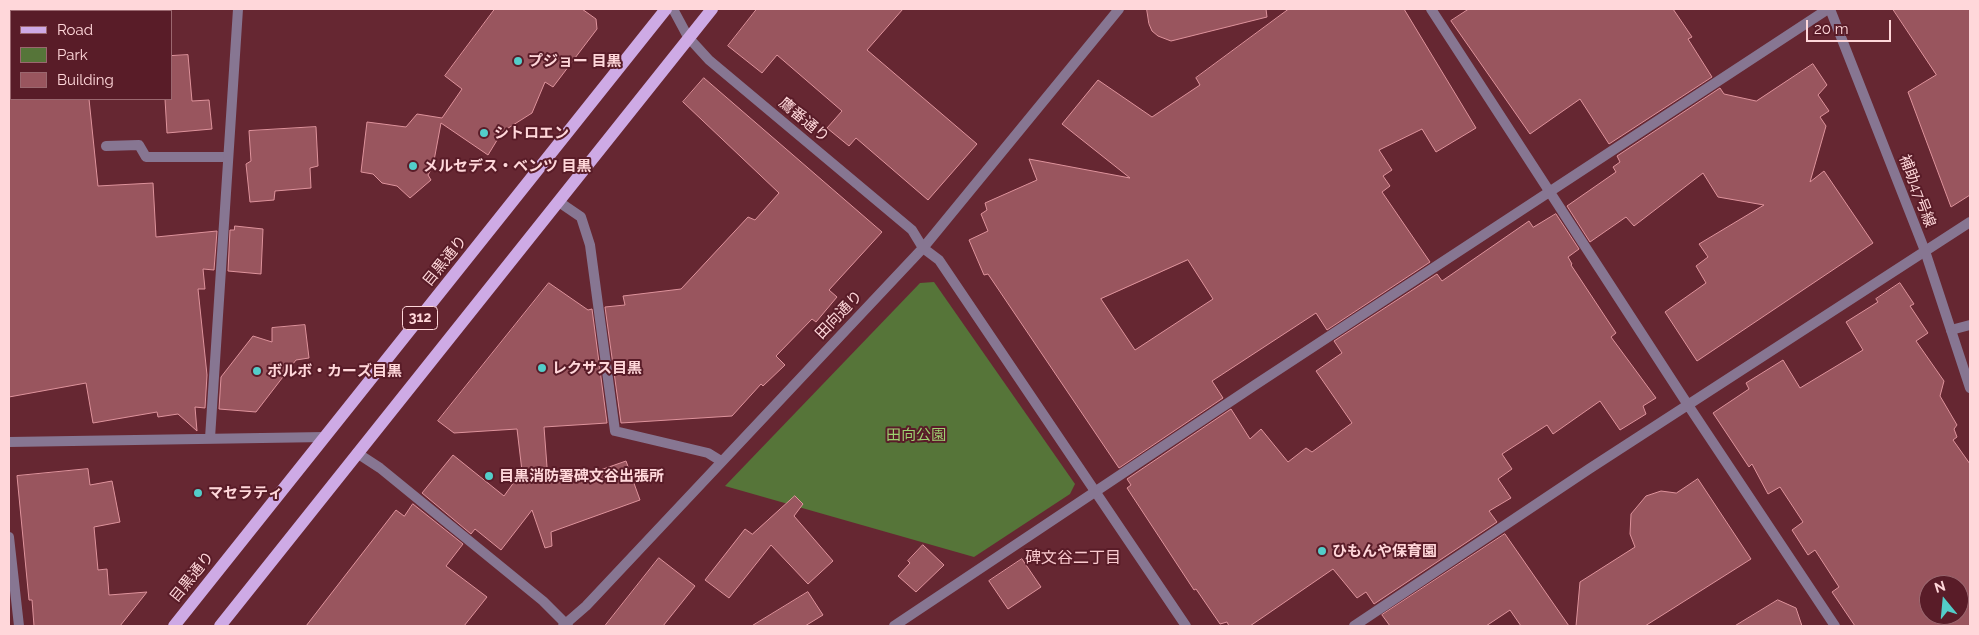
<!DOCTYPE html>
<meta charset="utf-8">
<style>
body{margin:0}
#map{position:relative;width:1979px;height:635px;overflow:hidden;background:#662732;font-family:Raleway,sans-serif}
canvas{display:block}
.frame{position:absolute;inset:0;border:10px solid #ffd7da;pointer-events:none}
.legend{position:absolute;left:10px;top:10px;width:162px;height:90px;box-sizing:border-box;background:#591c28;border:1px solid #9b676f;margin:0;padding:6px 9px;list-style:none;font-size:15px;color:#ffd7da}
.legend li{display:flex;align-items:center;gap:10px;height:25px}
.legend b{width:25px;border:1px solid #9b676f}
.north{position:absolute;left:1919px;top:575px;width:50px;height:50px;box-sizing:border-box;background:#591c28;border:1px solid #9b676f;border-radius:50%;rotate:343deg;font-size:14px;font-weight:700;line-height:20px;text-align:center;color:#ffd7da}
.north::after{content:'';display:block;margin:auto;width:18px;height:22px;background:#53cdc9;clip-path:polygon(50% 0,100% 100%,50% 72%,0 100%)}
.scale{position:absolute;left:1806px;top:20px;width:85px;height:22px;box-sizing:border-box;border:2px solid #ffd7da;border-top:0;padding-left:6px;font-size:15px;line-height:18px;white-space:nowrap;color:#ffd7da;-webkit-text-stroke:4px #591c28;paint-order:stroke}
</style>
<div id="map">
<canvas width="1979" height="635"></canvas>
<div class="frame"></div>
<ul class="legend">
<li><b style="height:6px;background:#ceaae5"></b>Road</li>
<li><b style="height:14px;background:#567539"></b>Park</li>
<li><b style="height:14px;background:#99555e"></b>Building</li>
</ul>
<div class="north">N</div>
<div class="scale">20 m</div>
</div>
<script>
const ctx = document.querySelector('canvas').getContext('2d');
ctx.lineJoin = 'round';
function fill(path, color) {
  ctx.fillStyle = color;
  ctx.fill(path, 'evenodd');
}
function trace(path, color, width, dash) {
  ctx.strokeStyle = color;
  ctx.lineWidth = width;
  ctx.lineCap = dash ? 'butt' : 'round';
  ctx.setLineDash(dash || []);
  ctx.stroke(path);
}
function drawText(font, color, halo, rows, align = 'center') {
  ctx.font = font + ' Raleway,"Noto Sans JP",sans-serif';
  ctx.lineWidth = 4;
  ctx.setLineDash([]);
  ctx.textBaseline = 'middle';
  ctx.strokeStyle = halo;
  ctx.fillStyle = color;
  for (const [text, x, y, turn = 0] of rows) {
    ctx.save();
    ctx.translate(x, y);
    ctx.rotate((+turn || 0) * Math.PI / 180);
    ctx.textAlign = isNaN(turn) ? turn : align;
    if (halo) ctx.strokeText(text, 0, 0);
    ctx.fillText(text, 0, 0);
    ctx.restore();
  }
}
fill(new Path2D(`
 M934,282L1075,484L1070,494L974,557L725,486L920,283Z`), '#567539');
const building = new Path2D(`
 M495,9H582L596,19L597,29L553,87L545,82L532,113L502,132L488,155L441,123L433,166L428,175L431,180L410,198L397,186L382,183L373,174L361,172L367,122L406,127L417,114L442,118L462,89L445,76Z
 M757,9H903L867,50L977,144L928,200L856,138L849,146L827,128L842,111L777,55L762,73L728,46Z
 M1147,9H1266L1267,17L1171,41L1158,36L1152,31L1149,24Z
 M1289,9H1404L1476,128L1436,152L1422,129L1379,150L1392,170L1383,176L1390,186L1382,192L1430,262L1327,330L1316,313L1212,381L1223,398L1119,468L988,274L984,275L969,240L988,231L981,214L987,210L985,203L1037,180L1029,159L1130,178L1062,124L1098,80L1152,117L1200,85L1196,78ZM1188,260L1213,299L1135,350L1101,299Z
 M1469,9H1673L1692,37L1688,39L1712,77L1609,144L1580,99L1530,134L1451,21Z
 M1893,9H1970V195L1951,207L1908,92L1936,75Z
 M188,55L192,101L209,100L212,129L167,133L165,99H171V56Z
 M1813,64L1827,85L1818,95L1829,111L1820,117L1826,126L1810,182L1824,171L1873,243L1697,361L1665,312L1706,283L1696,266L1708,257L1699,244L1764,205L1718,197L1703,173L1634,226L1626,217L1590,242L1567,206L1616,172L1613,167L1620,162L1617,156L1720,88L1724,94L1756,101Z
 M704,78L882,232L829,290L837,297L816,322L812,319L776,356L785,365L763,386L761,384L732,416L621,423L605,307L625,305L623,296L681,289L748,217L755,220L779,193L683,102Z
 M9,99H89L98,186L153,183L156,237L217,231L214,270L203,269L205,289H198L207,375L205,408L195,407L197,431L178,414L158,417L157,412L93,423L86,383L9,397Z
 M316,127L318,166L310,168L311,188L275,191L274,200L250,202L246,164L251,161L249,131Z
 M1556,214L1579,249L1568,257L1572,264L1571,265L1616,333L1611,337L1656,398L1643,406L1646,414L1620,430L1600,401L1553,434L1547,425L1502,454L1512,469L1498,479L1511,498L1489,511L1497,522L1374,604L1366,592L1357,598L1333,569L1250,626H1229L1227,622L1220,624L1196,589L1194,590L1127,488L1131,485L1127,479L1231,409L1250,439L1261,429L1288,462L1306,448L1312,452L1352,423L1316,371L1342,353L1334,341L1437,274L1442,281L1529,221L1533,227Z
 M235,226L263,229L261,274L228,271L230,230H234Z
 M549,283L588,310L592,309L607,423L544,427L548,480L584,468L586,475L626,461L640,500L551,532L552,546L545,548L532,510L501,550L475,529L471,534L422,493L453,455L504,496L522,471L517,429L454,433L438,421Z
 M1900,283L1914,304L1910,306L1928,333L1916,341L1944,381L1940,396L1957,425L1954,429L1957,437L1953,440L1970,464V626H1855L1832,592L1839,587L1815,550L1808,555L1792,530L1803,522L1780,487L1768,494L1752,464L1749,467L1713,413L1749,389L1746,383L1783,360L1800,388L1863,350L1846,322L1878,302L1876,299ZM1929,585H1959V615H1929Z
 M305,325L309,358L296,360L256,412L219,409L221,377L253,336L272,342V328Z
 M88,469L90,485L112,481L120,522L94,527L98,570L107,569L109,595L147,592L120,626H34L32,600H29L17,476Z
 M1698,479L1751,559L1645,626H1576L1580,582L1635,547L1630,534L1631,514L1646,496L1661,491L1676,493Z
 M795,496L803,504L794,516L833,561L808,584L771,545L729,598L705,580L745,529L752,534Z
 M413,504L463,544L446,566L487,597L464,626H306L396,510L404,516Z
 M1505,534L1569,626H1521L1510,610L1486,626H1390L1382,615Z
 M923,545L944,565L916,592L898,576L910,563L908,561Z
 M659,558L695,586L663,626H605Z
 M1022,559L1041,587L1008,609L989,581Z
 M808,592L823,615L805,626H752Z
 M1778,600L1796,608L1802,626H1735Z`);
fill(building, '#99555e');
trace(building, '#de939c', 1);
trace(new Path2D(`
 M106,146L139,145L146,157H228
 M1951,330L1970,325`), '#877692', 10);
trace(new Path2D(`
 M1431,9L1688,405L1835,626
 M559,202L581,217L590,245L615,431L708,453L721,461
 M210,438L238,9
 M9,442L325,437
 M357,453L380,468L543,601L568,626
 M9,537L19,626
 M894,626L1255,385L1828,9
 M1354,626L1589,469L1970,222`), '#877692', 10);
trace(new Path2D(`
 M673,9L688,37L709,60L912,230L923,248L939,260L1186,626
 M1830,9L1925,251L1970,388
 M563,626L586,606L923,248L1119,9`), '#877692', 10);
trace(new Path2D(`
 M174,626L666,9
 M220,626L712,9`), '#ceaae5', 12);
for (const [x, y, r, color] of [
 [518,61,5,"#53cdc9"],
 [484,133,5,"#53cdc9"],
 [413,166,5,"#53cdc9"],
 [542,368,5,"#53cdc9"],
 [257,371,5,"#53cdc9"],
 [489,476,5,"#53cdc9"],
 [198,493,5,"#53cdc9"],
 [1322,551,5,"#53cdc9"]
]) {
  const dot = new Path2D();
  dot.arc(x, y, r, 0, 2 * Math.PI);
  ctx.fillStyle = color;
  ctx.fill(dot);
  trace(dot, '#591c28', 2);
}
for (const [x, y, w] of [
 [420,318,35]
]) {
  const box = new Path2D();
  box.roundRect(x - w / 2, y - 11.5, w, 23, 4);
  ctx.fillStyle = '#591c28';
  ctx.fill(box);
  trace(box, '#ffd7da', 1);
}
drawText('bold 14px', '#ffd7da', null, [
 ["312",420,318]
]);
drawText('bold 15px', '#ffd7da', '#591c28', [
 ["プジョー 目黒",528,61],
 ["シトロエン",494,133],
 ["メルセデス・ベンツ 目黒",423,166],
 ["レクサス目黒",552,368],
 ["ボルボ・カーズ目黒",267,371],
 ["目黒消防署碑文谷出張所",499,476],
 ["マセラティ",208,493],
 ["ひもんや保育園",1332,551]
], 'left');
drawText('15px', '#ffd7da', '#591c28', [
 ["鷹番通り",804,120,40],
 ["補助47号線",1917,191,69],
 ["目黒通り",445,261,-51],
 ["田向通り",839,315,-46],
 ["目黒通り",192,577,-51]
]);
drawText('15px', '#9ed071', '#591c28', [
 ["田向公園",916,435]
]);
drawText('16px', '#f9c9ce', '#591c28', [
 ["碑文谷二丁目",1073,558]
]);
</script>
